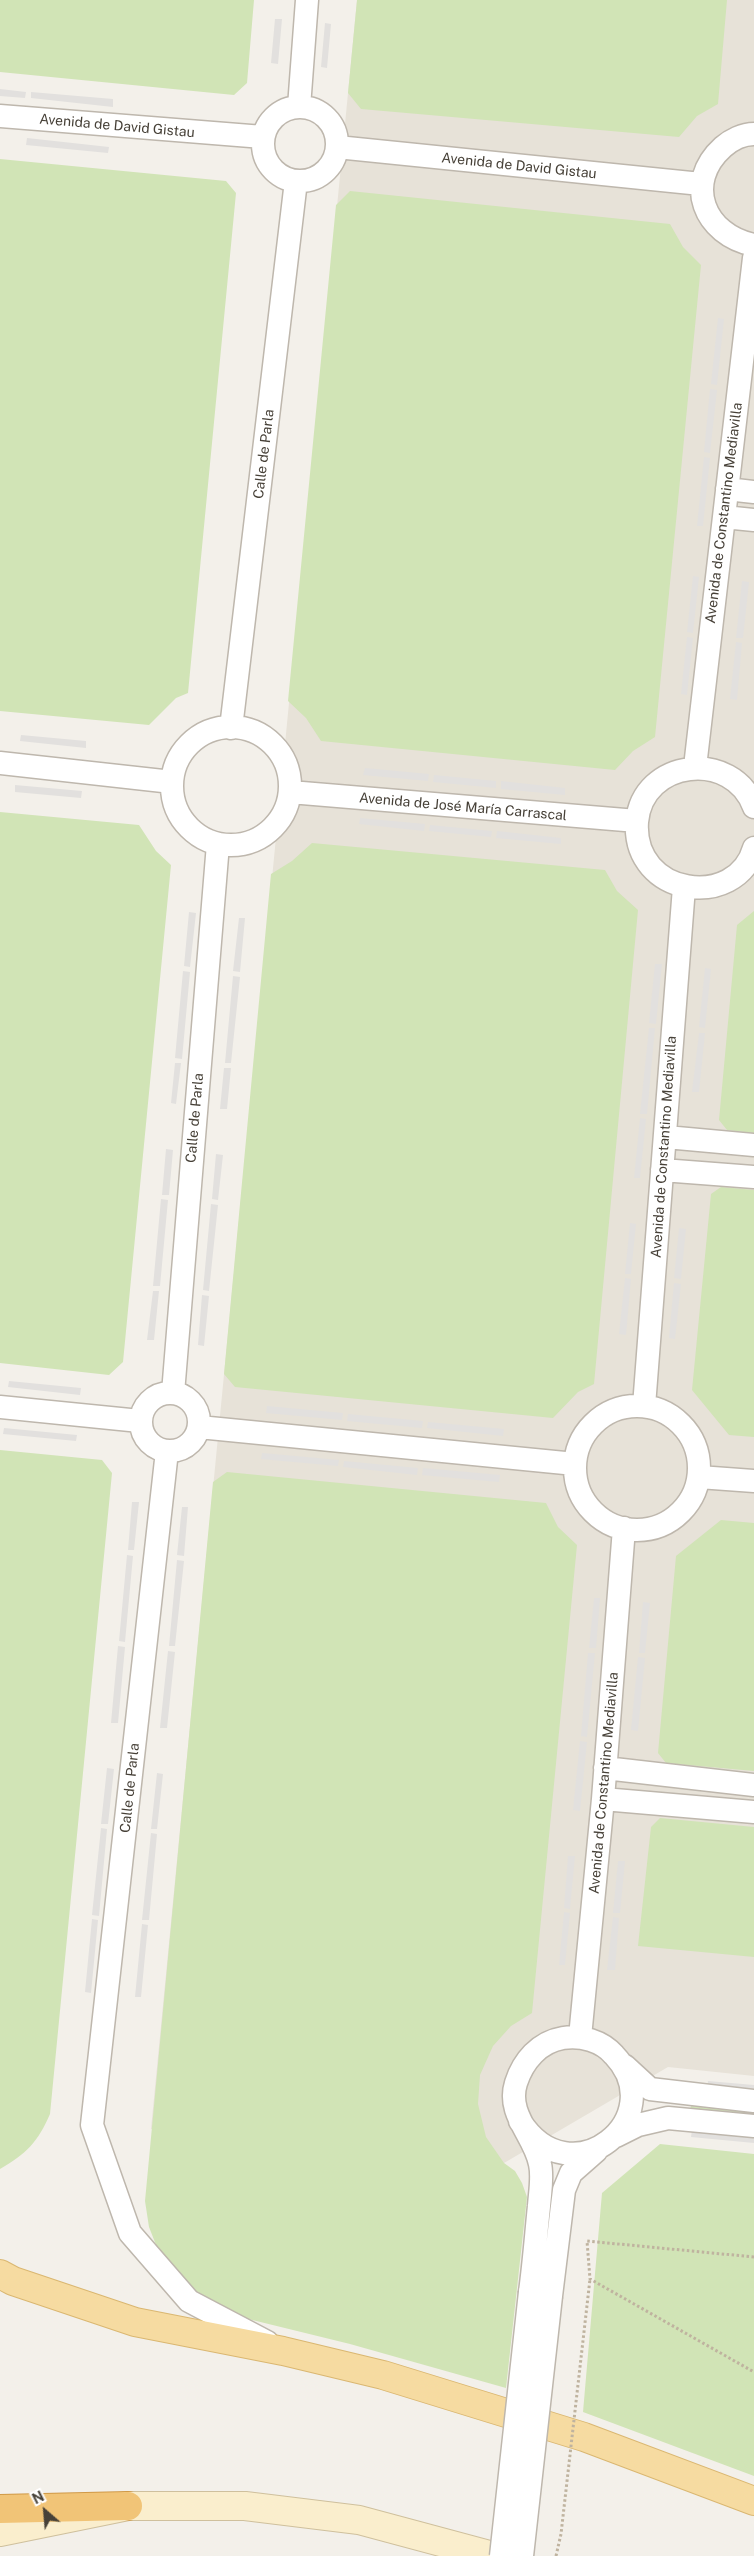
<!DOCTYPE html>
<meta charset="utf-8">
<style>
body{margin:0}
#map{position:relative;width:754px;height:2556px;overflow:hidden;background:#f3f0ea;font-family:"Public Sans",sans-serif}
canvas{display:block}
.north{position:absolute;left:20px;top:2486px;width:50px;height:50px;-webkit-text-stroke:4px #fff;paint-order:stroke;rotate:333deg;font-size:14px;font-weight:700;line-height:20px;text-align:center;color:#474138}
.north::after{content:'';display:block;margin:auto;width:18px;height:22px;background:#474138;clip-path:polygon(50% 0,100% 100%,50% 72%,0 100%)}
</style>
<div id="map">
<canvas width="754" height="2556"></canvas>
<div class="north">N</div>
</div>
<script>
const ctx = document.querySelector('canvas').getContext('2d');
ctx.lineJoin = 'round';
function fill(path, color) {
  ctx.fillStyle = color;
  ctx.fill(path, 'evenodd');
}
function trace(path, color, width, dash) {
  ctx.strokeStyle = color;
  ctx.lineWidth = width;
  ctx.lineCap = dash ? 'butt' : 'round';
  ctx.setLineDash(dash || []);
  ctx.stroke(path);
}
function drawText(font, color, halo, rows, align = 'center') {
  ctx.font = font + ' "Public Sans",sans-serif';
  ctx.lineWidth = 4;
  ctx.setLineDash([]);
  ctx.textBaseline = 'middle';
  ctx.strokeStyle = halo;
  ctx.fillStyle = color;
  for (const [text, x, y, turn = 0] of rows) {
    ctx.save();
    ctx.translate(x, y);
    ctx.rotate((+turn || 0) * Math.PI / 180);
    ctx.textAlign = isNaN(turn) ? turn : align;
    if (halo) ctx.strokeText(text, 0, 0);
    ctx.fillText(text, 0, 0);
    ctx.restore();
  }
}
fill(new Path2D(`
 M357,0H754V2076L668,2067L504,2163L151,2129Z`), '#e7e2d8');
fill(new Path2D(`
 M0,0H254L247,83L234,95L0,72Z
 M357,0H727L718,104L697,116L679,137L361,109L348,93Z
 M0,159L226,181L236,193L188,693L176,698L149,725L0,711Z
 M350,191L670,224L683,247L701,265L655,737L633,751L615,770L321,741L306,718L288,701L336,205Z
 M0,812L139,825L156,851L171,865L123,1362L109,1375L0,1363Z
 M312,843L605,870L617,891L638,910L594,1384L578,1392L553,1418L235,1387L224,1374L271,874L292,861Z
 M754,911V1133L727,1130L719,1120L737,925Z
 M721,1187L754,1190V1437L729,1435L692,1390L711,1194Z
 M0,1450L102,1460L112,1473L50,2114C38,2142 26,2154 0,2169Z
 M227,1472L546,1503L558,1527L577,1545L532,2013L511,2026L493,2046L480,2075L478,2104L486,2137L504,2163L515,2171L522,2183L527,2197L506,2388L350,2344L236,2316L189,2289L158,2250L149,2227L145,2201L213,1482Z
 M721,1520L754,1523V1771L666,1763L658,1753L676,1556Z
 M660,1818L754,1827V1957L638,1946L651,1827Z
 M691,2106L754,2112V2116L690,2110Z
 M660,2144L754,2154V2476L583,2412L602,2193Z`), '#d1e4b6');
fill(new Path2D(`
 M275,19H282L278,64L271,63Z
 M325,23L331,24L327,68L321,67Z
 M0,89L26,92L25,98L0,96Z
 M31,92L113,99V107L31,98Z
 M27,138L109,147L108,153L26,145Z
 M718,318L724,319L717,385L711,384Z
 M710,389L717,390L710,453L704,452Z
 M704,457L710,458L703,526H697Z
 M693,576L699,577L693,633L687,632Z
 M742,581L749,582L743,638H736Z
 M687,637L693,638L687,695L681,694Z
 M736,642L742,643L737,700L730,699Z
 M21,735L86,741V748L20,741Z
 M365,768L429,774L428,781L363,775Z
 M434,775L496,781V788L433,782Z
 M501,781L565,788V795L501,789Z
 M15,785L82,791L81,798L15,792Z
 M360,818L425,824L424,831L359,824Z
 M430,825L492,831L491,837L429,831Z
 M497,831L561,838V844L496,838Z
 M189,912L196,913L190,967L184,966Z
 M239,918H245L240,972L233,971Z
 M655,964H662L656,1024L649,1023Z
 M705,968L711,969L705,1028L699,1027Z
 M183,971L190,972L182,1059L175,1058Z
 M233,976L240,977L231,1063H225Z
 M649,1028H655L647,1114H640Z
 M699,1033H705L699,1092H692Z
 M175,1063H181L176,1104L171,1103Z
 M224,1068H231L227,1109H220Z
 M640,1118L646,1119L640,1178H634Z
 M166,1149L173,1150L169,1195H162Z
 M216,1154L223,1155L218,1200L212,1199Z
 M161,1199L168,1200L160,1286H153Z
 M211,1204L218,1205L209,1291L203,1290Z
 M630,1223L636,1224L631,1274H625Z
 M679,1228L686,1229L681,1279L674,1278Z
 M625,1278L631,1279L626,1335L619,1334Z
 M674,1283L681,1284L675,1339L669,1338Z
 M153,1291H159L154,1340H147Z
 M202,1295L209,1296L204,1346L198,1345Z
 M9,1381L81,1388L80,1395L8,1387Z
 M267,1406L343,1413L342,1420L266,1413Z
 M348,1414L423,1421L422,1428L347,1421Z
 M428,1422L504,1429L503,1436L427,1428Z
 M4,1428L77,1435L76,1441L3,1434Z
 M262,1453L339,1460L338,1466L261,1459Z
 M344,1461L418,1468L417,1475L343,1467Z
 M423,1468L500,1475L499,1482L422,1475Z
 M132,1502H139L134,1550H128Z
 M182,1507H188L184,1556L177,1555Z
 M127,1555L133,1556L125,1642L119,1641Z
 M177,1560L184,1561L175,1646H169Z
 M594,1598H600L596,1648H589Z
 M643,1602L650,1603L645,1653H639Z
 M118,1646L125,1647L118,1723H111Z
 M168,1651L175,1652L167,1728H160Z
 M588,1653H595L587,1737L581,1736Z
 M638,1657L645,1658L638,1731L631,1730Z
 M580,1741L587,1742L580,1811L573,1810Z
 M107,1768L114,1769L108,1824H101Z
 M157,1773L163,1774L157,1829H151Z
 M101,1828L107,1829L99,1916L92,1915Z
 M151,1833L157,1834L149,1920H142Z
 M568,1856H575L570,1909L564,1908Z
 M618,1861H625L620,1913H613Z
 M564,1912L570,1913L565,1965H559Z
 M613,1917L619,1918L615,1970H607Z
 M92,1919L98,1920L91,1993L85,1992Z
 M142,1924L148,1925L141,1997H135Z
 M708,2081L754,2085V2092L707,2088Z
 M692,2130L754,2136V2143L691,2137Z`), '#e2e0de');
const minor = new Path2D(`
 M299,107L307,0
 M263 144a37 37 0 1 1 74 0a37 37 0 1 1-74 0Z
 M0,116L263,137
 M754,134C743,134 731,140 723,147C683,183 704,235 754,245
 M337,147L701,184
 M727,489L754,492
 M724,517L754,520
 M172 786a59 59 0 1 1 118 0a59 59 0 1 1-118 0Z
 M231,728L296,181
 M0,763L172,782
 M695,767L754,258
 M290,792L637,821
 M754,807C733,749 642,759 637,822C632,897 737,910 754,848
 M666,1137L754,1145
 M662,1170L754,1177
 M141 1422a29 29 0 1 1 58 0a29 29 0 1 1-58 0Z
 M173,1393L218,844
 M644,1406L684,887
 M575 1468a62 62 0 1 1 124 0a62 62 0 1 1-124 0Z
 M0,1407L140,1421
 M199,1427L575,1464
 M167,1451L92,2125L130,2233L189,2301L267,2342
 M699,1477L754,1481
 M605,1768L754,1785
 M603,1799L754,1812
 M580,2037L603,1799L624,1528
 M625,2066L650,2089L754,2101
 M520,2121C571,2201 673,2117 614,2055C602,2041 581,2035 563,2038C539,2042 523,2061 516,2083C506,2114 535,2136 540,2164C543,2177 540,2192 539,2206C536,2235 534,2263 530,2292
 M616,2136L638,2125L668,2118L754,2126
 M551,2296L564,2190L571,2173L596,2151`);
const secondary = new Path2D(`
 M0,2532L128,2506H245L359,2520L493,2556`);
const primary = new Path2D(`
 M0,2274L13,2281L135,2322L283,2351L383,2375L584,2437L754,2501`);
const motorway = new Path2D(`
 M0,2509L128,2506`);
trace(minor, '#beb7ad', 25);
trace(secondary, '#cfc09d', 30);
trace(primary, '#dab771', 30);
trace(motorway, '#d09947', 30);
trace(new Path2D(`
 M754,2257L587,2241L590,2279L754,2372`), '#bfb39f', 3, [2.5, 2.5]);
trace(minor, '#fff', 22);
trace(secondary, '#faeecd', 28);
trace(primary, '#f6dba1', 28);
trace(motorway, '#f1c477', 28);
const minorBridge = new Path2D(`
 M501,2556L530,2292
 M522,2556L551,2296`);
trace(minorBridge, '#beb7ad', 25, []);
trace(new Path2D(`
 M556,2556L561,2534L590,2279`), '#bfb39f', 3, [2.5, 2.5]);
trace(minorBridge, '#fff', 22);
drawText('14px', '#474138', '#fff', [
 ["Avenida de David Gistau",117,126,5],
 ["Avenida de David Gistau",519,166,6],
 ["Calle de Parla",264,454,-83],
 ["Avenida de Constantino Mediavilla",724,513,-83],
 ["Avenida de José María Carrascal",463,807,5],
 ["Calle de Parla",195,1118,-85],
 ["Avenida de Constantino Mediavilla",664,1147,-86],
 ["Avenida de Constantino Mediavilla",604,1783,-85],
 ["Calle de Parla",130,1788,-84]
]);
</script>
